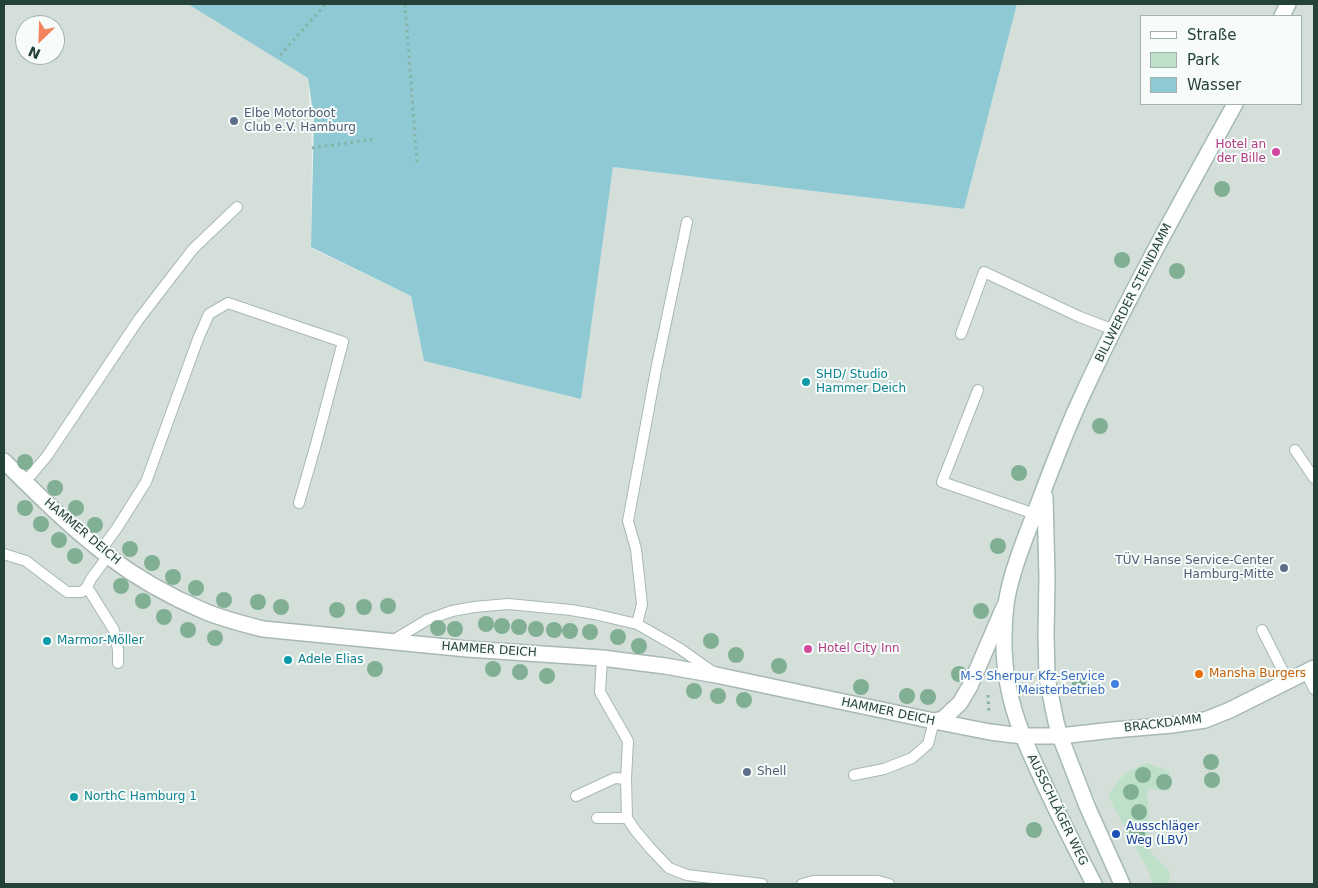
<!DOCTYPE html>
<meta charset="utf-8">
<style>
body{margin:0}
#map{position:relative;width:1318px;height:888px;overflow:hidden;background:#e6efeb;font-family:"DejaVu Sans",sans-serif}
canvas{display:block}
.frame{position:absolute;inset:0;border:5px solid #24423a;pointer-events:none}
.legend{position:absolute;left:1140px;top:15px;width:162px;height:90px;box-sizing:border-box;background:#f7fbf9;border:1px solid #a3b1ad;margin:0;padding:6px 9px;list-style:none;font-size:15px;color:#24423a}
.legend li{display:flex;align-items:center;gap:10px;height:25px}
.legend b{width:25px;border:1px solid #a3b1ad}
.north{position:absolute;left:15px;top:15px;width:50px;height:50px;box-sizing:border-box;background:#f7fbf9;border:1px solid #a3b1ad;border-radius:50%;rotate:204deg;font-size:14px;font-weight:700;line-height:20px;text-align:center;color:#24423a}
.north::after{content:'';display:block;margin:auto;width:18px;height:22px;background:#f4845f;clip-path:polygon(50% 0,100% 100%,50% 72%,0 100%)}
</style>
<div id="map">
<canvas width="1318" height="888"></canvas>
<div class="frame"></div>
<ul class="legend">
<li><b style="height:6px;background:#fff"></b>Straße</li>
<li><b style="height:14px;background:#bfe0c8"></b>Park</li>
<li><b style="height:14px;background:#8ec9d4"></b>Wasser</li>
</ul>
<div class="north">N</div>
</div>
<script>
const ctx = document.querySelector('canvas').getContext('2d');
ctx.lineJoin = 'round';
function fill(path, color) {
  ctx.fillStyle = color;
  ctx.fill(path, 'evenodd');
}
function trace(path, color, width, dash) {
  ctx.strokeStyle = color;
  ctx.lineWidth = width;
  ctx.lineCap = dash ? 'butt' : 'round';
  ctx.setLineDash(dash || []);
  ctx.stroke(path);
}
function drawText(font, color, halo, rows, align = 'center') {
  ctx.font = font + ' "DejaVu Sans",sans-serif';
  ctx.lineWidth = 4;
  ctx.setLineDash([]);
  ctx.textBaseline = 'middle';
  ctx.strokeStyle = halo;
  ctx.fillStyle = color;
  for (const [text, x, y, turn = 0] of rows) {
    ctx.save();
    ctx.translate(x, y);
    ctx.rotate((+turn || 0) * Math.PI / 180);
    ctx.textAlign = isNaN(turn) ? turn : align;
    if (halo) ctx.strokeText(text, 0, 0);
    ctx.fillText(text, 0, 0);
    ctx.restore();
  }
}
fill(new Path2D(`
 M4,4H188L280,55L308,78L312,148L311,248L411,296L424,361L580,399L613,167L964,209L1017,4H1314V884H4ZM1142,16H1302V104H1142ZM25,25H55V55H25Z`), '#d4dfda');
fill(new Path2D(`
 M1147,763L1169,771L1170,791L1147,789L1151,853L1170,872L1169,884H1153L1149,872L1108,796L1125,773Z`), '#bfe0c8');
fill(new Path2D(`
 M188,4H1017L964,209L613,167L581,399L424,361L411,296L311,247L314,119L308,78Z`), '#8ec9d4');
const lane = new Path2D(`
 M961,334L984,272L1080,317L1114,330
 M978,390L942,482L1035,514
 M1295,450L1314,478
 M25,482L47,456L139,319L193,249L237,207
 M101,550L117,528L146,482L198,339L209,314L228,303L343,342L316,444L299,503
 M4,554L26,561L67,592H82L87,587L91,579L108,556
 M87,587L114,630L118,650V663
 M637,624L642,604L636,549L628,521L656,370L687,222
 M1262,630L1288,681
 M392,641L427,620L452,611L474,607L508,604L571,610L594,614L637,624L679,648L713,672
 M602,658L600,692L628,741L626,779L627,818L635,830L650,848L669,868L687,875L762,884
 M1306,672L1314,689
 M854,775L884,769L912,758L928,744L934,721
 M576,796L615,778L626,779
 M597,818H627
 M802,884L813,881H878L889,884`);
const street = new Path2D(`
 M4,461C37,494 71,528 108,556C137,578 171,597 204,611C223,619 243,624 263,629L467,649L602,658L665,666L716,675L934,721L990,732L1022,736H1060L1113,730L1172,725L1205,720L1230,710L1314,668
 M934,721L943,719L960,703L970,686L1004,607`);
const secondary = new Path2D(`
 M1282,16L1288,4
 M1045,497L1047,577L1046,636L1047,678L1056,722L1060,736L1087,806L1122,884
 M1094,884C1076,849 1057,813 1041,777C1027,747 1014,718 1008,685C1003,659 1003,630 1006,604C1011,569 1030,527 1042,494C1053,465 1064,436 1077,407C1124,303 1180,204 1235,104`);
trace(lane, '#a8b8b2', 12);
trace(street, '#a8b8b2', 18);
trace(secondary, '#a4bbb3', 18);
trace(new Path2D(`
 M405,4L417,162
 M280,55L326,4
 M312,148L375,139
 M988,695L989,714`), '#86b3a5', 3, [2.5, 4]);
trace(lane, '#fff', 10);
trace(street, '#fff', 15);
trace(secondary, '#fff', 15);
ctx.fillStyle = '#80af93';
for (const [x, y] of [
 [1222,189],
 [1122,260],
 [1177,271],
 [1100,426],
 [25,462],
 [1019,473],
 [55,488],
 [25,508],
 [76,508],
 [41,524],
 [95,525],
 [59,540],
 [998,546],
 [130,549],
 [75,556],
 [152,563],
 [173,577],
 [121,586],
 [196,588],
 [224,600],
 [143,601],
 [258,602],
 [388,606],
 [281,607],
 [364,607],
 [337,610],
 [981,611],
 [164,617],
 [486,624],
 [502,626],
 [519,627],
 [438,628],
 [455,629],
 [536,629],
 [188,630],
 [554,630],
 [570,631],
 [590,632],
 [618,637],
 [215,638],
 [711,641],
 [639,646],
 [736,655],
 [779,666],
 [375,669],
 [493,669],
 [520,672],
 [959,674],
 [547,676],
 [1080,684],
 [861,687],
 [694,691],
 [718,696],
 [907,696],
 [928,697],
 [744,700],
 [1211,762],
 [1143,775],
 [1212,780],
 [1164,782],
 [1131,792],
 [1139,812],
 [1034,830],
 [1137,834]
]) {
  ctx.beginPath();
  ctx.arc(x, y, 8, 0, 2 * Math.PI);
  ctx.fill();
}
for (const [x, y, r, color] of [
 [234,121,5,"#5c6f8a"],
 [1276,152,5,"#d1479c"],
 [806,382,5,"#0f9aa8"],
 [1284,568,5,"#5c6f8a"],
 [47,641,5,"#0f9aa8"],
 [808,649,5,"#d1479c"],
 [288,660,5,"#0f9aa8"],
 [1199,674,5,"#e8710a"],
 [1115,684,5,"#3f7fe0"],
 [747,772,5,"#5c6f8a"],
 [74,797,5,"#0f9aa8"],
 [1116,834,5,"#1a4fb4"]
]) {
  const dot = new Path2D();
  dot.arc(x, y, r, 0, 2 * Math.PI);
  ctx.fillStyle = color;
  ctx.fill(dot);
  trace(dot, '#f7fbf9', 2);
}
drawText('12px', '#4e5e75', '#f7fbf9', [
 ["Elbe Motorboot",244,114],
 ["Club e.V. Hamburg",244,128],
 ["TÜV Hanse Service-Center",1274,561,"right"],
 ["Hamburg-Mitte",1274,575,"right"],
 ["Shell",757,772]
], 'left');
drawText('12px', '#b23c85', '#f7fbf9', [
 ["Hotel an",1266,145],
 ["der Bille",1266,159],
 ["Hotel City Inn",818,649,"left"]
], 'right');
drawText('12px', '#24423a', '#f7fbf9', [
 ["BILLWERDER STEINDAMM",1134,293,-63],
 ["HAMMER DEICH",82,532,40],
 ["HAMMER DEICH",489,650,4],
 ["HAMMER DEICH",888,712,12],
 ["BRACKDAMM",1163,724,-7],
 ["AUSSCHLÄGER WEG",1057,810,64]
]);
drawText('12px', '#0d838f', '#f7fbf9', [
 ["SHD/ Studio",816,375],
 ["Hammer Deich",816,389],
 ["Marmor-Möller",57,641],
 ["Adele Elias",298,660],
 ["NorthC Hamburg 1",84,797]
], 'left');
drawText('12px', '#c56008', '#f7fbf9', [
 ["Mansha Burgers",1209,674]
], 'left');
drawText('12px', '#366cbe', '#f7fbf9', [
 ["M-S Sherpur Kfz-Service",1105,677],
 ["Meisterbetrieb",1105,691]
], 'right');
drawText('12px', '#164399', '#f7fbf9', [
 ["Ausschläger",1126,827],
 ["Weg (LBV)",1126,841]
], 'left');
</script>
